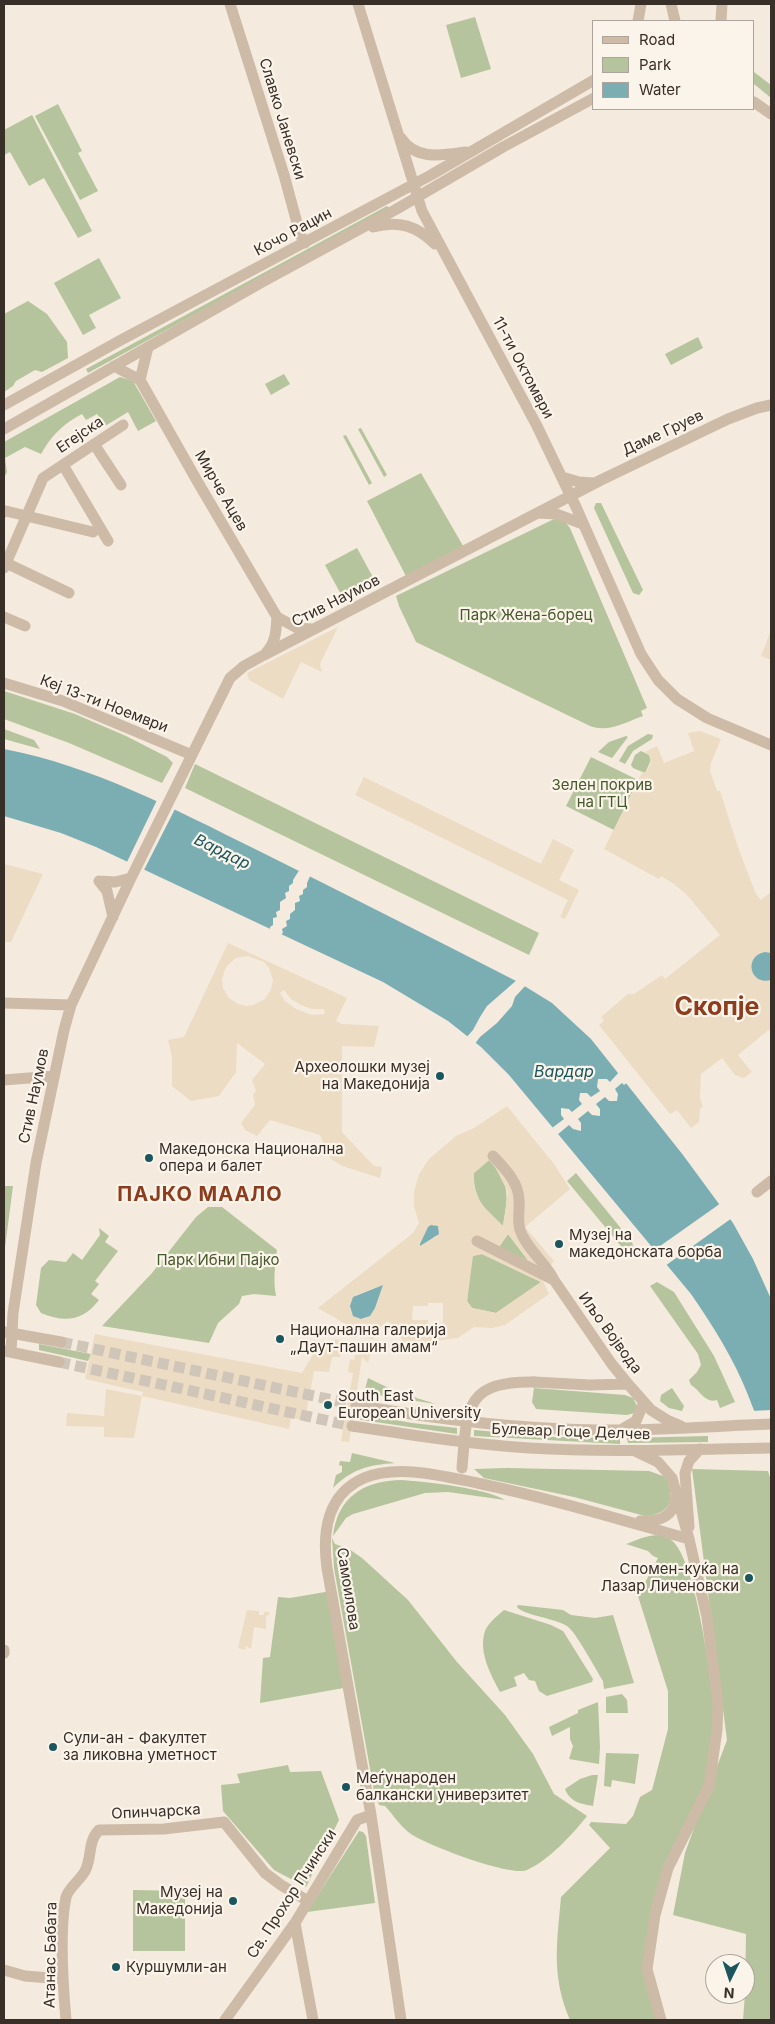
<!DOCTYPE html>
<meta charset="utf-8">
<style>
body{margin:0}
#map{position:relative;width:775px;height:2024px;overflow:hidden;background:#f4eadd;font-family:Inter,sans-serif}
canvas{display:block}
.frame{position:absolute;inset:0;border:5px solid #392f29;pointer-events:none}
.legend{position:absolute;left:592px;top:20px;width:162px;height:90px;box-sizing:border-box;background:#fbf4ea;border:1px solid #ada59d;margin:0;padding:6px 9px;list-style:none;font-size:15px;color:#392f29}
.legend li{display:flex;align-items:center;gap:10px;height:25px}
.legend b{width:25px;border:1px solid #ada59d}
.north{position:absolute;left:705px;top:1954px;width:50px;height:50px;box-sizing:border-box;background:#fbf4ea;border:1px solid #ada59d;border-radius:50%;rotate:184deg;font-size:14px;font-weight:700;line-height:20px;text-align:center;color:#392f29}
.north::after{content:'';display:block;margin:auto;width:18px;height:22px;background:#1b565e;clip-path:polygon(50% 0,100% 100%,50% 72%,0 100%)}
</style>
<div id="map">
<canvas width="775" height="2024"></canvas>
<div class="frame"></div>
<ul class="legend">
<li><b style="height:6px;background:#cdbba8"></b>Road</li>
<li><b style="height:14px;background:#b5c49c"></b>Park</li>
<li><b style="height:14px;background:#7aaeb3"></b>Water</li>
</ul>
<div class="north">N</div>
</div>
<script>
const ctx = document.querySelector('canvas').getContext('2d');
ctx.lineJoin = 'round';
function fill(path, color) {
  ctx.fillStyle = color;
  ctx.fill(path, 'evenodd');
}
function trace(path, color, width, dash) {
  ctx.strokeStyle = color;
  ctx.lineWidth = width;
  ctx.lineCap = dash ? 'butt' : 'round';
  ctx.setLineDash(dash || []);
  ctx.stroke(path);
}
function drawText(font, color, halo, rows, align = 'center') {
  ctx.font = font + ' Inter,sans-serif';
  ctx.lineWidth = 4.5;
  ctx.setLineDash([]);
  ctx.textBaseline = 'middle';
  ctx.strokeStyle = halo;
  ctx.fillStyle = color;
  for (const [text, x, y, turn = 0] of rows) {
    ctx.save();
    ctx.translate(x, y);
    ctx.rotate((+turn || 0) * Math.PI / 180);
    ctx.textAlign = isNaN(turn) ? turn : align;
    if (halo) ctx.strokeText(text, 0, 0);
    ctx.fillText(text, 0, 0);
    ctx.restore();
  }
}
fill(new Path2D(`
 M475,17L491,69L461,78L446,25Z
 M754,72L771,85V98L754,84Z
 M58,104L82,151L78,153L98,191L80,200L35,116Z
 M32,115L92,231L78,238L44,178L29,186L10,152L4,155V130Z
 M387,206L389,208L88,373L86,369Z
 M99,258L121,298L89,315L96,328L83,335L54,283Z
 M28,301L47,314L67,342L68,358L42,372L35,370L16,381L13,386L4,392V314Z
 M698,337L703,348L671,365L665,354Z
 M284,374L290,384L271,395L265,384Z
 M120,377L133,381L156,421L138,431L128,412L105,426L97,414L86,420L82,414C62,425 53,434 41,454L25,447L5,458L7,472L4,478V442Z
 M361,428L387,475L384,477L358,429Z
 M346,435L372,483L369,485L343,436Z
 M421,473L466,551L408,580L367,501Z
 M596,503H601L643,590L639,595L633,593L594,508Z
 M554,519L565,522L570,528L647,708L641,711L643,716C626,722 609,733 590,726L416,642L399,606L396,596Z
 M357,548L375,581L343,598L325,565Z
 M4,691L75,714L126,736L167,757L173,763L162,783L69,743L4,719Z
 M4,729L34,740L40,749L4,739Z
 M648,734L653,735L652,739L633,751L625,764L619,761L628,746Z
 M626,736L628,737L612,758L598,752L609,742Z
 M641,751L649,755L651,760L645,773L633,768L631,765L635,755Z
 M591,757L638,780L614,830L566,806Z
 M195,764L539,933L529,955L185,788Z
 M489,1160C511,1184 508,1196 503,1226C485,1209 473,1200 474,1173Z
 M576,1173L632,1242L635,1253L630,1257L567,1181Z
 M4,1186H13L4,1255Z
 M208,1207H222L277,1250C275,1265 273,1280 276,1296L254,1294L242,1296L239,1304L218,1323L209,1343L102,1326L152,1273L196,1217Z
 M99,1228L109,1236L105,1242L118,1251L95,1281L99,1284L91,1294L99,1300C83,1321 65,1323 41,1313L36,1305L41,1268L49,1260L66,1262L73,1253L82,1260L100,1235Z
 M508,1234L527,1259V1261L499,1247Z
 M482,1254L541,1282L496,1313L472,1308L467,1301L472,1256Z
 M657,1282L674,1292L714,1356L735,1402L720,1408L717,1400C705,1404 700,1390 691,1385L689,1380L697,1372L701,1365L698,1354L650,1286Z
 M39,1344L91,1354L88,1361L39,1350Z
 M368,1378L397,1392L436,1404L364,1393Z
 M534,1388L625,1395L633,1398L637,1406L634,1413L627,1415L536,1409L532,1402Z
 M672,1388L684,1406L682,1411L669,1408L660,1401L661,1395Z
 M356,1413L412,1423L457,1428V1434L355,1419Z
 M474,1430L552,1437L620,1438V1444L474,1436Z
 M708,1436V1442L628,1443L627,1438Z
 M352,1453L395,1463C368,1465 352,1469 333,1488L336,1475L342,1472V1466L339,1465L340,1461L350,1462Z
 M507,1468L649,1471L666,1477C676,1498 670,1515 645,1516L574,1497L484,1478L474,1469Z
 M692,1469L768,1471L771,1481V2020H743L745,1994L746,1934L673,1915L685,1853L706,1795L687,1826L647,1936L658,2020H570C551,1976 557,1943 561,1897L610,1848L589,1825L591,1822L626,1824L633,1816L640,1797L652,1790L668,1729V1691L638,1596L658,1558L653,1556L648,1551L626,1544C640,1539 655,1530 670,1539C697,1556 713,1692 715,1725C716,1747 710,1772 707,1793L727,1740Z
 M402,1480C427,1482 485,1488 505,1500L448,1492L425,1493L353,1514L346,1518L333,1536C338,1496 364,1481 402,1480Z
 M332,1538L335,1544L349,1549L362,1558L408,1600L457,1662L505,1715L533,1754L554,1794L587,1816C573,1834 548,1861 527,1870C510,1877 427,1845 411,1834C401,1827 394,1816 385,1806L379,1805L374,1791L334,1568Z
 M331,1591L349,1687L260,1703L263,1658L270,1657L278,1597L290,1598Z
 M518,1605L563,1610L571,1615L595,1618L613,1615L634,1683L604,1689L603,1681C596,1670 576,1632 567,1626C554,1618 523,1615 517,1607Z
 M504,1610L551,1625L563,1631L593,1679L592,1682L547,1696L539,1691L535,1681L529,1680L524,1673L514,1677L517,1686L500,1692C491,1675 478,1652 485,1631C488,1623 497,1616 504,1610Z
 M622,1694L627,1700L628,1713H606V1697Z
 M598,1702L600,1747L599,1764L569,1759L573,1746L570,1739V1727L552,1736L549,1727L578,1713V1710Z
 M606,1753L639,1754L635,1784L612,1780L611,1787L604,1786Z
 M288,1765L290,1772L321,1771L339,1820L306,1887L274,1870L223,1811L221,1785L240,1783L237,1774Z
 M592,1775H598L593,1806C581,1804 570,1802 565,1789L580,1779Z
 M359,1831L363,1832L366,1836L375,1903L307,1912Z
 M133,1890L185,1891V1951H133Z`), '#b5c49c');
fill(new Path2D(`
 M338,627L320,664L322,672L301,662L283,699L249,680L247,673Z
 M771,630V660L761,656Z
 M700,731L721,739L711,763L710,771L717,791H720L739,850L756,894L761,900L771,892V1028L738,1055L752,1072L744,1078L735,1075L722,1058L701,1074L700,1098L703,1107L700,1109L699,1122L691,1128L677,1110L670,1114L599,1025L604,1021L601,1017L628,994H634L662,975L665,979L720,935L688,896L674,884L661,876L659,879L604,849L642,773L646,772L651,763L649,755L645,752L657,746L664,763L694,751L688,733Z
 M364,777L541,864L553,839L574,850L559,880L579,890L565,919L560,917L568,900L355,795Z
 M4,864L43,874L11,942H4Z
 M228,943L347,998L336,1021L342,1024L379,1026L374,1047L342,1046V1132L374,1166L382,1167L380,1178L342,1166L331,1159L320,1135L270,1120L257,1136L245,1130L241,1123L255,1105L253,1095L256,1091L252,1080L265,1064L237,1043L236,1072L219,1096L191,1101L172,1086V1057L168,1040L184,1037ZM248,956L264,962L269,968L273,980L271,989L265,999L253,1005L246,1006L238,1004L229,998L223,988L222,980L225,969L230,963L236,958ZM284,990L291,999L301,1005L312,1009H324L325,1014L312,1015L296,1009L285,1001L280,993Z
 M507,1106L554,1164L570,1189L525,1227L554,1261L541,1277L549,1294L505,1325L492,1328L474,1327L458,1338L427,1342L403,1341L397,1328L387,1321L378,1330L373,1340L318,1308L413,1233L419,1223L414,1206V1192L419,1174L429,1159L456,1136L474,1128ZM489,1160L495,1167L508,1192L503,1226L481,1204L474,1187V1173ZM434,1225L439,1228L436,1237L429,1239L420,1246L426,1231ZM508,1234L527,1259V1260L499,1247ZM482,1254L541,1282L496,1313L472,1308L467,1301L473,1256ZM383,1285L375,1308L365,1319L357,1318L356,1295ZM428,1303H443V1324H428V1320H412L413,1306H428Z
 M95,1334L302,1373L321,1341L332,1343L336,1339L343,1342L340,1357H332L329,1372L314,1371L305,1420L291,1418L289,1429L142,1396L134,1438L104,1437V1427L66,1426L67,1413L104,1416L106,1389L142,1396L143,1392L85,1379Z
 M360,1343L371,1352L368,1363L362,1357L349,1442L341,1441L353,1373L348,1372L350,1359L354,1360L355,1355H359L356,1350Z
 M247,1610L259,1611V1615H264V1612H269V1615L266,1616V1629L254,1627L251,1649L246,1646L245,1650L238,1648Z`), '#eddcc4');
fill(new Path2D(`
 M4,749C93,766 174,809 255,849C343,893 431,937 518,982L552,1003L591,1039L683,1155L733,1223L753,1259L771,1299V1461C764,1439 757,1417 748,1395C734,1359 713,1326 691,1294L509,1075L481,1047L448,1021L383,982L96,847L61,833L4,816Z
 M765,952L771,953V980C750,986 743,956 765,952Z
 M431,1225L438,1226L439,1234L420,1246V1244L428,1227Z
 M383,1285L375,1308L370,1316L361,1319L353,1316L350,1306L353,1297Z`), '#7aaeb3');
fill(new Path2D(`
 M158,798L176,807L143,872L126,864Z
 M300,869L311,874L307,883V887L303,890V894L299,896L300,901L295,903V910L290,914V919L286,921L287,926L282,929L283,933L279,936L270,932V927L273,925V918L277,917L276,912L280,910V902L286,898L285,893L289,891V886L293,883V880Z
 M518,979L527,984L515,997L512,1006L497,1023L480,1037L474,1045L466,1038L473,1030L480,1017L487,1006Z
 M620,1071L629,1081L624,1085L622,1083L615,1089L618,1094L617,1101H609L605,1097L596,1104L600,1109V1116L592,1115L588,1111L578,1119L581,1123V1131L573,1129L569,1125L557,1135L552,1128L564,1119L561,1115V1108L569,1109L572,1112L582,1104L579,1100L580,1093H587L591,1097L600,1091L597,1087L598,1079H607L610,1082Z
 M721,1203L732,1218L665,1266L653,1251Z
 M771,1410V1460H768L751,1411Z`), '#f4eadd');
trace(new Path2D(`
 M61,1342L356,1405
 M59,1362L352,1426`), '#cfc5b9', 11, [11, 5.5]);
trace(new Path2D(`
 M230,4L284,175L300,234L305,243
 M358,4L422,211L537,426L576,507L641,654L658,680L677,699L707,718L771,745
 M671,4L675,21
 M638,21L641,4
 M721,21L722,4
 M754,102L771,114
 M401,138C416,161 443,155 466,152
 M373,227C399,220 417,226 435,244
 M114,366L140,380L196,479L277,617L297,628L311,629
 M140,380L148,347
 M4,405L121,340L431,175L594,80
 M4,429L264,281L395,210L503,147L594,98
 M94,444L121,485
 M63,465L108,541
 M562,477L579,482L594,483
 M4,512L6,511L93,532
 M539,513L556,514L583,524
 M6,563L69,593
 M4,568L43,478L123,425
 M4,617L25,626
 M266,653C276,642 276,631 277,617
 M4,683L63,701L192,755
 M99,881L107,891L113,917
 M99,881L115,882L131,878
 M4,1003L71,1005
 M4,1080L54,1076
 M493,1156C504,1168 518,1181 519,1199C520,1209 517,1220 520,1230C526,1248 544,1261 553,1278
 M757,1192L771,1181
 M477,1241L554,1280L611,1363L628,1384L651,1410L667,1420L681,1426
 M5,1332L61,1342
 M5,1351L59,1362
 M11,1352L13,1313L36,1163L64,1030L71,1005L131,878L230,678L244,666L264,655L601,480L728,419L757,408L771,405
 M534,1382L590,1385L628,1384
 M356,1405C435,1419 516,1429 597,1430C655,1431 713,1426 771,1424
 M352,1426C411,1435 469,1444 529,1448C610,1453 690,1449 771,1448
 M624,1428L636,1421L644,1402
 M635,1451L658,1462L672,1478L689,1539L707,1617L718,1704L717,1730L709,1786L668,1868L655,1915L647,1969L661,2020
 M640,1521C659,1522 675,1517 676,1495
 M689,1527L685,1473L689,1461L700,1449
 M4,1650V1653
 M295,1923L313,2020
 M4,1970L25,1976L63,1979
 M66,2020C63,1986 59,1930 66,1897C69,1887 82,1879 86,1869C92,1855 88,1841 99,1830L164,1829L224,1822L265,1873L281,1885L308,1901
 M225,2020L295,1923L357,1820L371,1815
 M401,2020L371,1815L327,1568C322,1532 327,1494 364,1478C398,1464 442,1476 477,1483C549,1498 618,1519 689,1539`), '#cdbba8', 11);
trace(new Path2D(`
 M462,1468C467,1409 464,1381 534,1382`), '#cdbba8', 11);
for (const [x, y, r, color] of [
 [440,1076,5,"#1b565e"],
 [149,1158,5,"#1b565e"],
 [559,1244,5,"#1b565e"],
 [280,1339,5,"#1b565e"],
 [328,1405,5,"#1b565e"],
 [749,1578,5,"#1b565e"],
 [53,1747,5,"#1b565e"],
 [346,1787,5,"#1b565e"],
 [233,1901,5,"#1b565e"],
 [116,1967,5,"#1b565e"]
]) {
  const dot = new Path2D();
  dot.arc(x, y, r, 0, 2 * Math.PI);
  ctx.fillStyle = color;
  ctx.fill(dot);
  trace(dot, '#fbf4ea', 2);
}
drawText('15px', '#392f29', '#fbf4ea', [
 ["Славко Јаневски",282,119,73],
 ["Кочо Рацин",293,232,-28],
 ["11-ти Октомври",523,368,62],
 ["Даме Груев",663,433,-25],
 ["Егејска",80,435,-34],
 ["Мирче Ацев",221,491,60],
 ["Стив Наумов",336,601,-27],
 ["Кеј 13-ти Ноември",104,704,21],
 ["Стив Наумов",34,1096,-78],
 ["Иљо Војвода",610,1333,54],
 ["Булевар Гоце Делчев",571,1432,2],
 ["Самоилова",348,1589,81],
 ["Опинчарска",156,1812,-3],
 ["Св. Прохор Пчински",292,1894,-57],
 ["Атанас Бабата",51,1955,-89]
]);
drawText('15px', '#46592b', '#fbf4ea', [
 ["Парк Жена-борец",526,615],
 ["Зелен покрив",602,785],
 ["на ГТЦ",602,802],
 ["Парк Ибни Пајко",218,1260]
]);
drawText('15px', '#392f29', '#fbf4ea', [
 ["Археолошки музеј",430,1067,"right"],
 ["на Македонија",430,1084,"right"],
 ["Македонска Национална",159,1149],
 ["опера и балет",159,1166],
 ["Музеј на",569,1235],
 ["македонската борба",569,1252],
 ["Национална галерија",290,1330],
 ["„Даут-пашин амам“",290,1347],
 ["South East",338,1396],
 ["European University",338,1413],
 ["Спомен-куќа на",739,1569,"right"],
 ["Лазар Личеновски",739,1586,"right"],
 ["Сули-ан - Факултет",63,1738],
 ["за ликовна уметност",63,1755],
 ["Меѓународен",356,1778],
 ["балкански универзитет",356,1795],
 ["Музеј на",223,1892,"right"],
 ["Македонија",223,1909,"right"],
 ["Куршумли-ан",126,1967]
], 'left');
drawText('italic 16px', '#1b565e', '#fbf4ea', [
 ["Вардар",222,852,26],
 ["Вардар",564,1072]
]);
ctx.letterSpacing = '1px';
drawText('bold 20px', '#8d3d1d', '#fbf4ea', [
 ["ПАЈКО МААЛО",200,1195]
]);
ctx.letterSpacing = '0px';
drawText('bold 25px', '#8d3d1d', '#fbf4ea', [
 ["Скопје",717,1007]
]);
</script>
